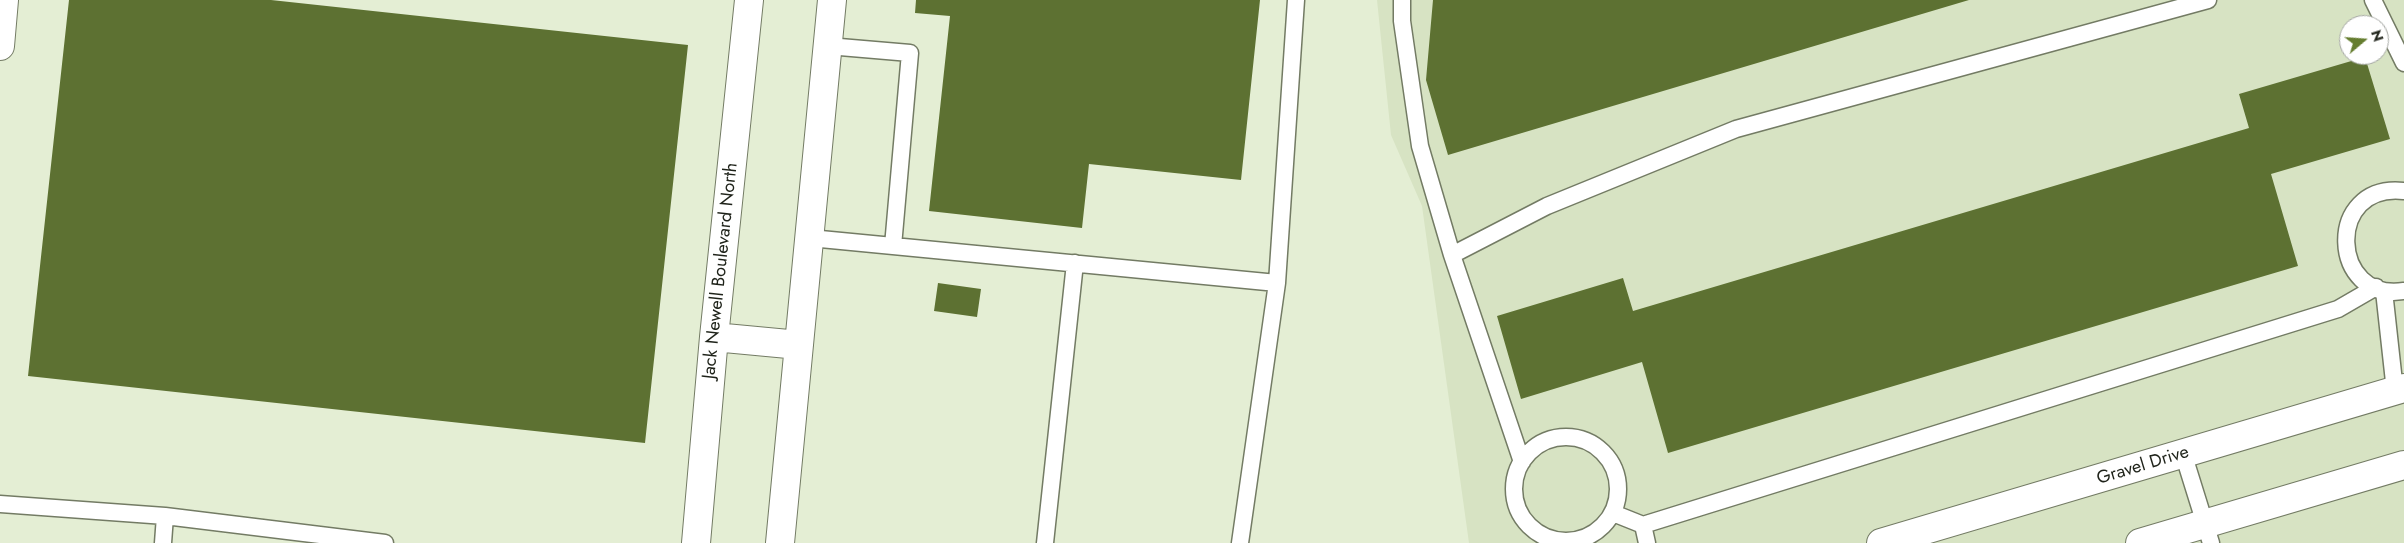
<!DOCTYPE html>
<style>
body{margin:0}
#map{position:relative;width:2404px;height:543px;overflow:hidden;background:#e4eed4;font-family:Jost,sans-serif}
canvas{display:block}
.north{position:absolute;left:2339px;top:15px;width:50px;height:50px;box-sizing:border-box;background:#fff;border:1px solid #a5a7a3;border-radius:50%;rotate:72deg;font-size:14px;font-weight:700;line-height:20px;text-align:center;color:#1f231a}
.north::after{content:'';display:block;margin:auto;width:18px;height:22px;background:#657d2f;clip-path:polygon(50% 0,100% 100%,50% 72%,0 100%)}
</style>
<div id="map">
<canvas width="2404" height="543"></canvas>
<div class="north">N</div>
</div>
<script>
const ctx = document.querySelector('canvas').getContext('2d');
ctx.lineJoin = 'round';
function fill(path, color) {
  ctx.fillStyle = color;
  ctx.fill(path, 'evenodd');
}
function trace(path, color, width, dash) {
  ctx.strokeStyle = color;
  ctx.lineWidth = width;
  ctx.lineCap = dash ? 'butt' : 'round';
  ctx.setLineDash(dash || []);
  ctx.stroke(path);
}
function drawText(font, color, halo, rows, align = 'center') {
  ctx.font = font + ' Jost,sans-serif';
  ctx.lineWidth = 5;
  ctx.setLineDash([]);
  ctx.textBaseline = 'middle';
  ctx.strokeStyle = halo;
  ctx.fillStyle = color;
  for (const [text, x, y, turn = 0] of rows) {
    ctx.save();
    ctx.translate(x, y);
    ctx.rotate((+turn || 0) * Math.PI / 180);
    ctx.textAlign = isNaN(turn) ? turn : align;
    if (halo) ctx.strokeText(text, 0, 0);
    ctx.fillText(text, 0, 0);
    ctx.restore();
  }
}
fill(new Path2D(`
 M1377,0H2404V543H1469L1422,206L1391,135ZM2349,25H2379V55H2349Z`), '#d7e3c3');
fill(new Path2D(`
 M69,0H271L688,45L645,443L28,376Z
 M916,0H1260L1241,180L1089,164L1082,228L929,211L950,16L915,13Z
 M1433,0H1969L1448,155L1426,80Z
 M2365,57L2390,139L2271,174L2298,266L1668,453L1642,362L1521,399L1497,316L1623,278L1633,311L2249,128L2239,94Z
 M938,283L981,289L977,317L934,311Z`), '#5d7132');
const lane = new Path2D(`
 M1402,0V21L1420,146L1452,255L1547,206L1736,129L2208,0
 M2373,0L2404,63
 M828,46L910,53L893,246
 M2404,191C2324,182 2330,303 2404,291
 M810,238L1277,283
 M1452,255L1522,462
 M2384,291L2395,391
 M1514 489a52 52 0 1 1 104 0a52 52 0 1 1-104 0Z
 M2183,453L2211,543
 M0,504L165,516L385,543
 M1613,513L1643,525L1647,543
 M1643,525L2338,309L2376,287
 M163,543L165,516
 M1045,543L1075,263
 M1240,543L1277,283L1296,0`);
const street = new Path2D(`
 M0,46L4,0
 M714,337L799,345
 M696,543L714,337L749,0
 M780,543L832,0
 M1881,543L2404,388
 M2140,543L2404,465`);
trace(lane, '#737b64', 19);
trace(street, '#737b64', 30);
trace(lane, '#fff', 16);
trace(street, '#fff', 28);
drawText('18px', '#1f231a', '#fff', [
 ["Jack Newell Boulevard North",721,271,-84],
 ["Gravel Drive",2143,466,-17]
]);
</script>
